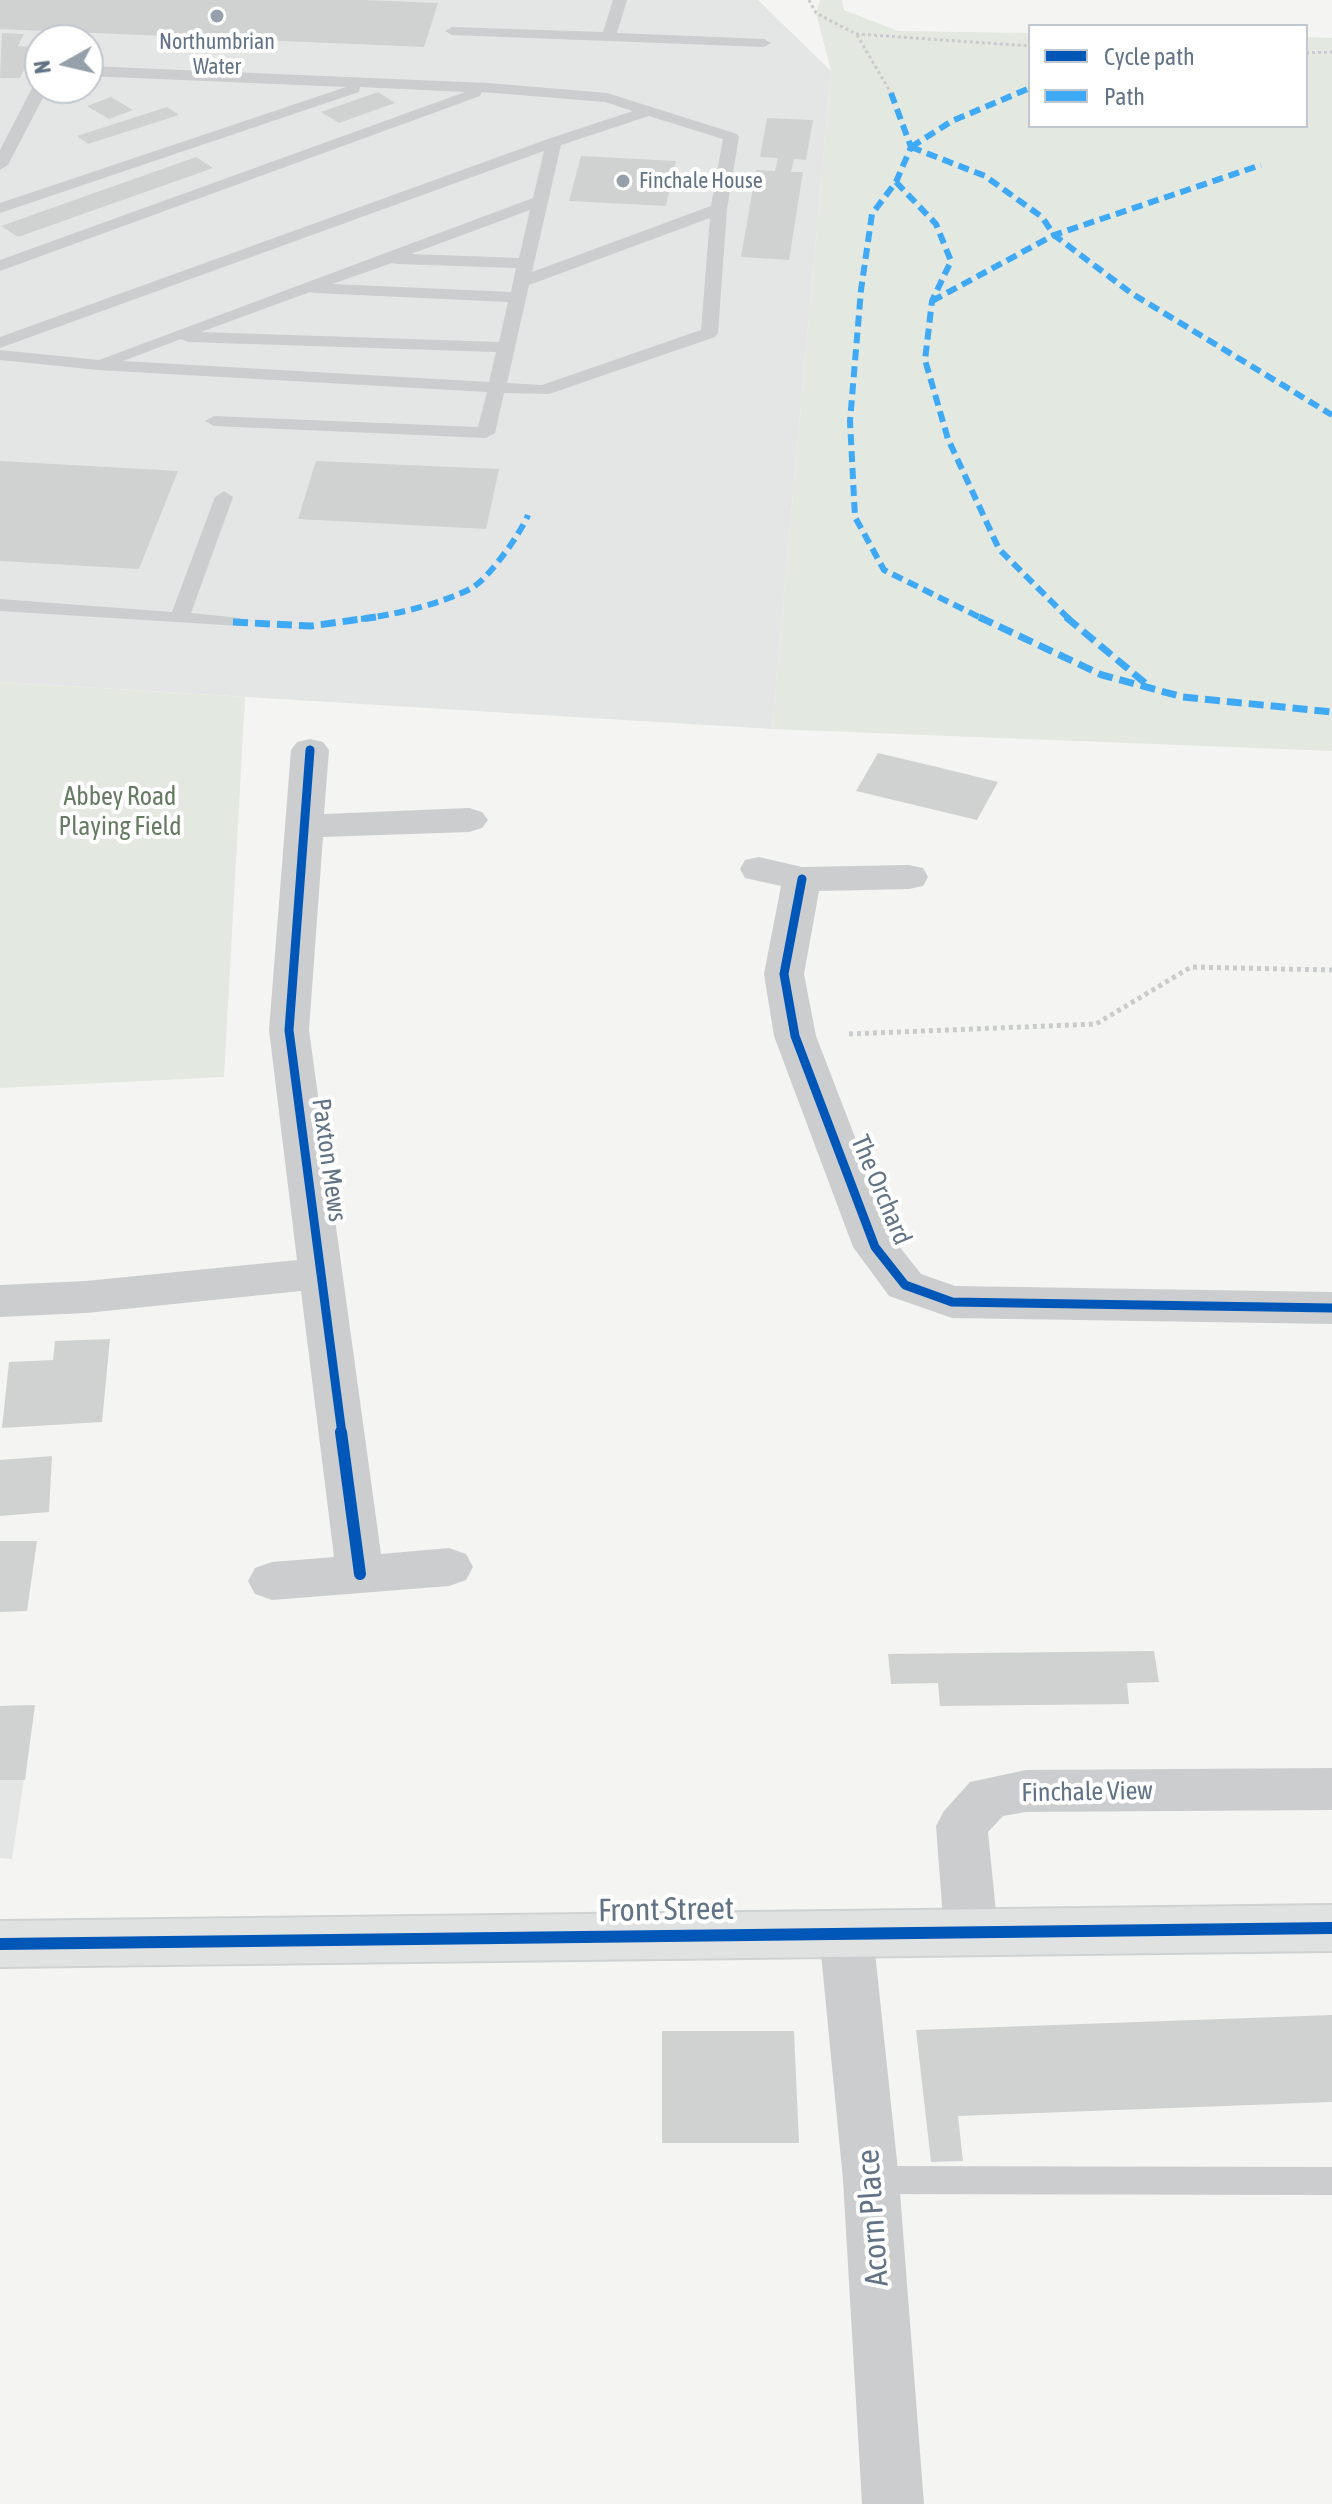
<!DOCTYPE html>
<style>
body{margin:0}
#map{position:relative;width:1332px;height:2504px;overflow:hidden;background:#f4f5f2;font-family:"Asap Condensed",sans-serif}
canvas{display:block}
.legend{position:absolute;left:1028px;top:24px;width:280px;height:104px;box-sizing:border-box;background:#fff;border:2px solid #c0c7ce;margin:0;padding:10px 14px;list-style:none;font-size:24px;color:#627385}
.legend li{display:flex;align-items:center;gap:16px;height:40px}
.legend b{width:40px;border:2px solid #c0c7ce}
.north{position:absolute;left:24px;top:24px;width:80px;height:80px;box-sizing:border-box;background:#fff;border:2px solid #c0c7ce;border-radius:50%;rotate:262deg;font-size:22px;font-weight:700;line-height:32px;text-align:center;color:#627385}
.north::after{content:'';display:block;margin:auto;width:28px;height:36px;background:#95a0ab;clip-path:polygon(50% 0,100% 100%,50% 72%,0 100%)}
</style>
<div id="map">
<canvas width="1332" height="2504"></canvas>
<ul class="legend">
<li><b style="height:10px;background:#0057b8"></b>Cycle path</li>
<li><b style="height:10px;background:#3fa9f5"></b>Path</li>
</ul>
<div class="north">N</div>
</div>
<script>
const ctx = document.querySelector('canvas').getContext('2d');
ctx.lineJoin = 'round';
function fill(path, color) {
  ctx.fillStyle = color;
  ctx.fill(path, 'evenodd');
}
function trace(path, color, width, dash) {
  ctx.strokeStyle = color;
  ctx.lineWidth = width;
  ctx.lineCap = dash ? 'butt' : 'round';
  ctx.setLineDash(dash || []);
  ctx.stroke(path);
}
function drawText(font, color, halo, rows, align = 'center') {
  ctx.font = font + ' "Asap Condensed",sans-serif';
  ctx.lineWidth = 8;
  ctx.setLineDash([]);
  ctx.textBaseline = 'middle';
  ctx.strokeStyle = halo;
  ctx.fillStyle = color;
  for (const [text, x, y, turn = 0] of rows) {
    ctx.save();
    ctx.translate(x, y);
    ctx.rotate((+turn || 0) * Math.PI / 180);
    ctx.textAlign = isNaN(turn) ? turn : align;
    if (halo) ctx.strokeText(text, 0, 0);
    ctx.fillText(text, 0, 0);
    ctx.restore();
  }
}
fill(new Path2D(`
 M0,0H758L831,71L772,729L0,682ZM40,40H88V88H40Z
 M35,1705L12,1859L0,1858V1706Z`), '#e4e6e5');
fill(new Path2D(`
 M820,0H842L844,10L898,31L1030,33V126H1306V37L1332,38V751L772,729L831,71L816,13Z
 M0,682L245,697L224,1077L0,1088Z`), '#e3e8e0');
fill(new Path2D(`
 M0,0H364L438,3L424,47L0,29Z
 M2,33L24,34L18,46L36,47L20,78H0Z
 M378,92L395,103L339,123L321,112Z
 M111,97L133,110L109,119L87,106Z
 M167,107L179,115L88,144L77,136Z
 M767,118L813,120L806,160L794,159L791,172H803L789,260L741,257L756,170L775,171L778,158L760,157Z
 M581,156L676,161L666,206L569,201Z
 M196,157L213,168L18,237L1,226Z
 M0,461L178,471L139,569L0,561Z
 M316,461L499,469L486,529L298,519Z
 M878,753L937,767L998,782L977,820L856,791Z
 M110,1339L102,1422L2,1428L9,1362L53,1360L55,1341Z
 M52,1456L49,1512L0,1516V1460Z
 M0,1541H37L27,1611L0,1612Z
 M1154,1651L1159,1682L1127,1683L1129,1704L940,1706L938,1683L891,1684L888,1654Z
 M35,1705L25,1780H0V1706Z
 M1332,2015V2102L958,2116L963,2161L931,2162L916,2030Z
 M662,2031H794L799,2143H662Z`), '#d0d2d2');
const secondary = new Path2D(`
 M1332,1905V1951L0,1967V1921Z`);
trace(secondary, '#cfd2d2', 4);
trace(new Path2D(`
 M809,0L816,13L856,34L1030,46
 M857,35L891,93
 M1306,53L1332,52`), '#cacbcc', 3, [3, 3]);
trace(new Path2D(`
 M849,1034L1096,1024L1191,967L1332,970`), '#cacbcc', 5, [4, 4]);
fill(new Path2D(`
 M613,0H627L617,33L764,39L771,43L764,47L452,35L445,31L452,27L603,32Z
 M88,66L488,83L607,93L737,134L739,137L727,209L718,333L715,337L549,394L504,393L495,433L486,438L214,426L205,421L214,416L478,427L487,392L98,370L0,360V350L99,360L533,198L544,151L0,348V337L548,139L633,111L605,102L482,92L480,96L0,271V260L465,92L360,87L359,92L0,213V203L346,87L88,76ZM649,116L723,139L711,206L532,272L561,145ZM530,210L519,258L411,254ZM710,218L701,330L542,385L507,383L529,285ZM392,263L398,264L516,268L511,292L332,284ZM310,292L315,293L508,302L499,342L201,332ZM181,339L188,342L496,352L489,382L123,361Z
 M40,83V88H48L8,165L0,170V150L32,88Z
 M224,491L233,497L191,613L240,618L243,622L240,626L0,611V599L172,612L215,497Z
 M871,2166L1332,2167V2195L871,2194L860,2190L856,2180L860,2170Z`), '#cccdce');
fill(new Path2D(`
 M310,739L323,742L329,750L324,814L469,808L482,812L488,820L482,828L469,832L323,837L309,1030L381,1554L449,1548L466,1554L473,1567L466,1580L449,1586L272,1600L255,1594L248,1581L255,1568L272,1562L334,1557L301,1291L86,1313L0,1317V1285L86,1281L297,1260L269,1030L291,750L297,742Z
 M759,857L802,867L909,865L923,868L928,877L923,886L909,889L819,891L804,974L816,1036L895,1241L921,1274L955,1286L1332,1292V1324L952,1318L889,1296L853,1247L774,1036L764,974L781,886L745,878L740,869L745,860Z
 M1332,1768V1810L1026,1812L1003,1816L988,1832L998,1932L990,1948L971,1955L952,1948L944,1932L936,1826L944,1811L970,1782L1026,1770Z
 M846,1910L865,1917L873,1933L899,2180L924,2504H862L843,2180L819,1933L827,1917Z`), '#cccdce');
fill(secondary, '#e0e1e1');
trace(new Path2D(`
 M891,93L911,147L896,182L872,214L861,290L850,421L855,517L884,570L983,619
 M911,147L985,176L1042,217L1054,235L1131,293L1332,415
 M911,147L952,121L1030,88
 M896,182L936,224L951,261L932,301L925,360L948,439L999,549L1069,619
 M932,301L1054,235L1261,165
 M361,619C394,615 440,604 470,589C487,581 521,533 528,515`), '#3fa9f5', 6, [11, 6]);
trace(new Path2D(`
 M979,617L1102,675L1183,697L1332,712
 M1066,617L1145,683
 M233,622L311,626L376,617`), '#3fa9f5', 7, [15, 7]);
trace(new Path2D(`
 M310,750L289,1030L342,1434
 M802,879L784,974L795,1036L875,1247L905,1285L952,1302L1332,1308`), '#0057b8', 9);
trace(new Path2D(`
 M341,1432L360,1574
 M0,1944L1332,1928`), '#0057b8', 12);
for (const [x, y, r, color] of [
 [217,16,8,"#95a0ab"],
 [623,181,8,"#95a0ab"]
]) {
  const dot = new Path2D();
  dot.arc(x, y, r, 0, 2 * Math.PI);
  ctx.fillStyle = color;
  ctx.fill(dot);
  trace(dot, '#fff', 3);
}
drawText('22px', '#627385', '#fff', [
 ["Northumbrian",217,42],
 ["Water",217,67],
 ["Finchale House",639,181,"left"]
]);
drawText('26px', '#657b62', '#fff', [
 ["Abbey Road",120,797],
 ["Playing Field",120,827]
]);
drawText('26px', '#627385', '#fff', [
 ["Paxton Mews",329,1160,82],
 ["The Orchard",881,1190,67],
 ["Finchale View",1087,1792,-1]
]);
drawText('32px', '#627385', '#fff', [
 ["Front Street",666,1910,-1],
 ["Acorn Place",873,2218,-94]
]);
</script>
